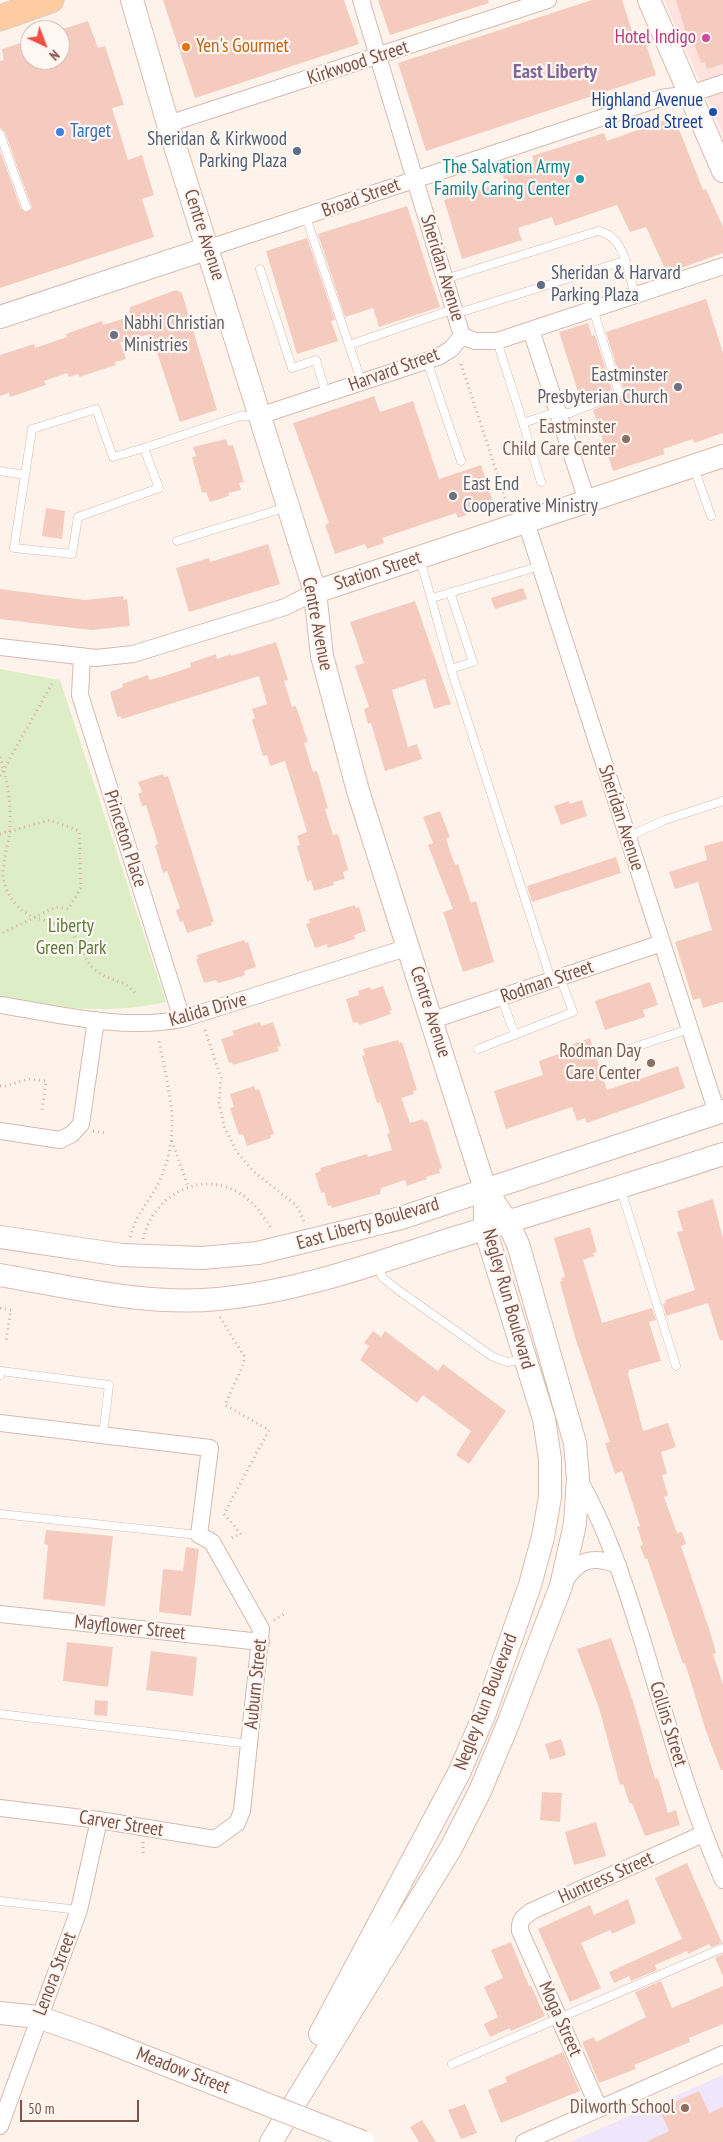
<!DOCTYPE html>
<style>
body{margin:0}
#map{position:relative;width:723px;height:2142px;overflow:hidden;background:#fef3ea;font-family:"PT Sans Narrow",sans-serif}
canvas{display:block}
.north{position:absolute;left:20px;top:20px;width:50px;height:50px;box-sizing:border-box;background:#fff7f2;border:1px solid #cbb5af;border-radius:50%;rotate:137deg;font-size:14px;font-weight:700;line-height:20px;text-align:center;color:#7c534a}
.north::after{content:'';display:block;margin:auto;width:18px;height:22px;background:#ef5048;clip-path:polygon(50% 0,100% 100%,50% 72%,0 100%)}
.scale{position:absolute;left:20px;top:2100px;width:119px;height:22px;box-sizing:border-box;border:2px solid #7c534a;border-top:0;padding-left:6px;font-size:15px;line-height:18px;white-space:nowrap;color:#7c534a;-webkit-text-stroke:4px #fff7f2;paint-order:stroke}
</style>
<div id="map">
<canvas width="723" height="2142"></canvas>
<div class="north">N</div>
<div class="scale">50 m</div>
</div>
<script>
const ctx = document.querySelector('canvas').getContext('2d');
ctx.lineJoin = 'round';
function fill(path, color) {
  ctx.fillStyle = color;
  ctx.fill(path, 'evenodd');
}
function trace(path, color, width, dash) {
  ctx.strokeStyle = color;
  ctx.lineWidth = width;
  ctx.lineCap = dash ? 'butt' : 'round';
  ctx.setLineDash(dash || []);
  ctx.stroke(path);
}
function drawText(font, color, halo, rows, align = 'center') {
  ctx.font = font + ' "PT Sans Narrow",sans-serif';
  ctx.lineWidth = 4.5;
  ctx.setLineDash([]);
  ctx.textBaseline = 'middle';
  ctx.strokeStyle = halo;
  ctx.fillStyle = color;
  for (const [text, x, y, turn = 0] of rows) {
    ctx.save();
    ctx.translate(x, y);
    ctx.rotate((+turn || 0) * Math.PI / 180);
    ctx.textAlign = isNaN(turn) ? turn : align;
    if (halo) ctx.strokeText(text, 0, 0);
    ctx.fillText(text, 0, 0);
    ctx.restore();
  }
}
fill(new Path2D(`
 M664,0H723V134Z`), '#ffe1dd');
fill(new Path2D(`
 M723,2075V2142H570Z`), '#f0e6fb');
fill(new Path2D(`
 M0,669L60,680L166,1002C108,1015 58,1007 0,1001Z`), '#ddeec6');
fill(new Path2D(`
 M163,0H344L359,44L195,98Z
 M378,0H488L489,3L390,35Z
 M592,0H622L635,40L644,38L656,75L426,151L398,63Z
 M676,0H723V64L707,69L705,62L701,63L694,43L692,44L688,33H686Z
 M88,21L98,48L105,46L124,105L112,108L128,160L142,155L154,195L142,199L154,237L0,288V151L21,209L27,212L32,208L5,132L0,128V61L4,60L2,49L30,40V60H60V30Z
 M668,119L677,124L703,190L706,189L723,227V253L667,273L646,227L630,232L617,205L555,226L552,217L518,228L522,240L462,259L444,200L505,182L502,172L534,162L532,156L604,133L607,141Z
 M407,206L440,307L379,327L373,308L345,317L318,234Z
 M307,238L335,320L331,321L338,341L297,354L266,251Z
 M176,290L182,293L217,410L180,422L151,334L120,342L126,359L115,362L116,365L79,377L78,374L69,377L67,373L44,381L46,385L10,397L9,393L0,396V355L34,344L35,348L67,337L66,334L85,327L102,321L103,325L129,317L130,307Z
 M706,299L723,353V433L694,443L693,439L663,449L665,454L613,471L593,410L621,398L625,394L606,332Z
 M588,323L592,336L595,335L612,390L581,401L559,332Z
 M374,396L380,412L413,401L439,479L481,465L494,505L458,518L456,513L382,538L384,543L367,549L365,544L335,554L325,525L329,523L293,423Z
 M226,439L228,446L233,445L244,482L239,483L241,490L228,493L229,496L210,502L206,492L202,493L192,457L196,456L193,447Z
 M46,508L65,511L62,539L42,536Z
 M268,544L280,584L189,612L176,568L209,558L210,562Z
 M523,588L527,599L495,609L491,598Z
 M0,589L85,600L123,596L124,600L127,599L130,626L91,630L0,619Z
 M415,601L451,704L434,709L425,679L392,690L408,747L417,744L422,759L385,771L371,723L368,724L364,709L369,707L355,666L364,663L350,622Z
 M276,642L288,680L284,681L292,707L296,706L308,742L304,743L313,772L317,771L328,808L325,809L333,835L338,834L348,870L343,872L345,879L333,882L334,885L314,891L311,880L307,882L297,846L300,845L297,836L307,832L285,761L270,766L267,755L263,756L252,720L255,718L252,709L267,704L259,676L122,719L120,716L117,717L110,692L123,687L122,684L148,675L149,680L164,676L191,667L190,663L216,654L217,659L231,654V656Z
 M163,774L164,777L168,776L214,922H211L212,925L187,933L183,921L180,922L176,910L180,908L167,871L163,873L155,845L158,844L146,805L142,806L138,794L142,792L138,782Z
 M582,800L587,816L561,825L554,806L569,801L570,804Z
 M440,811L450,837L446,839L455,865L458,864L471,903L476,901L494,962L463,972L443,912L453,909L428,845L433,843L423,817Z
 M723,841V1002L703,1008L700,998L693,1000L675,942L712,930L698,882L675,889L669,872L707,860L704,846Z
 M616,857L621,873L532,902L527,886Z
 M355,905L356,908L359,907L366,931L354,935L355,939L328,948L327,944L315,948L306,924L310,923L309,919Z
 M244,940L245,943L248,942L256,967L244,971L245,975L233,979L218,983L216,980L204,983L196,959H198L197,955Z
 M650,982L658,1005L643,1010L645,1017L605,1030L595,1001Z
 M383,986L392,1010L389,1011L391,1014L359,1025L358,1022L353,1023L346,999L359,995L358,991L370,987L371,990Z
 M260,1022L261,1026L273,1022L281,1046L277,1047L279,1051L233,1065L232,1062L229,1063L221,1039L234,1035L232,1031Z
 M590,1038L607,1090L678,1066L685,1088L587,1123L585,1118L577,1121L572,1107L506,1129L494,1091L543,1075L539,1061L561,1053L559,1049Z
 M398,1040L399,1043L402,1042L417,1090L413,1091L414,1094L401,1098L402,1100L410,1123L423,1119L424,1122L427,1121L442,1168L439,1169L440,1173L426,1177L427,1179L407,1186L405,1180L381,1188L380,1194L332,1208L331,1205L328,1206L324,1192L321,1193L315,1173L321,1171L320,1168L367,1154L368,1157L392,1150L387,1134L390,1133L382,1107L380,1102L377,1103L362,1056L365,1055L363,1049Z
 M254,1086L255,1090L259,1089L274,1134L270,1135L271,1138L247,1146L243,1134L239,1135L230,1108L234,1107L230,1094Z
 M713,1199L723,1239V1340L720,1341L708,1303L666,1316L663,1304L666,1303L665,1300L695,1290L677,1232L683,1231L677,1211Z
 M590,1227L597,1252L593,1253L594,1256L583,1260L602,1323L652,1308L656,1320L649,1322L661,1361L629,1370L628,1374L643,1431L668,1423L676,1447L661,1452L667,1474L662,1475L668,1495L664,1497L677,1533L682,1532L686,1544L681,1546L711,1635L716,1653L713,1654L723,1685V1770H721L706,1731L685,1663L683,1664L677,1647L647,1558L645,1559L640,1546L643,1545L637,1527L640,1526L622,1471L615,1474L605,1443L610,1442L574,1334L560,1282L563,1281L561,1278L565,1277L554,1238Z
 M373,1331L381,1337L385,1331L438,1371L443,1364L506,1411L469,1464L456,1455L471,1431L423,1395L417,1403L360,1360L369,1346L364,1343Z
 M46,1530L113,1536L105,1606L43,1599L48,1545L44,1544Z
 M186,1547L199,1549L191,1616L159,1612L163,1569L183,1571Z
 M611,1638L633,1701L655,1779L658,1778L668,1813L676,1810L680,1825L645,1836L632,1803L630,1804L623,1784L620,1785L599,1708L577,1649Z
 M67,1642L113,1647L108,1687L63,1681Z
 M151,1651L197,1657L193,1696L146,1690Z
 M95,1700L108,1701L107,1716L94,1715Z
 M561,1739L566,1755L550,1760L545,1744Z
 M542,1792L562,1793L560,1822L540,1820Z
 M596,1822L606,1856L574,1865L565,1832Z
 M687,1863L722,1943L711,1947L709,1944L688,1954L687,1951L655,1965L657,1970L631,1981L629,1976L614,1983L609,1972L682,1939L655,1878Z
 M628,1899L636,1923L612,1934L610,1930L581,1943L601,1988L570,2002L538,1929L590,1905L594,1915Z
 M511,1942L529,1986H531L545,2016L511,2031L510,2028L490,2037L484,2024L498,2017L484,1987L503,1978L491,1950Z
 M723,1954V1976L715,1958Z
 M661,1981L672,2008L723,1986V2024L689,2038L690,2042L634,2065L636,2069L599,2083L582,2042L594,2037L596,2042L646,2017L635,1992Z
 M563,2052L580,2091L501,2123L488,2090L507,2082L505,2077Z
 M699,2091L709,2113L723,2107V2142H646L669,2131L659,2109Z
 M465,2104L477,2133L461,2139L448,2110Z
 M422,2120L436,2142H419L410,2127Z`), '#f5cbbf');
const lane = new Path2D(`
 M0,134L26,207
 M306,217L349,345
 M260,269L292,368L316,360L326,394
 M445,279L598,231C625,235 628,273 635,295
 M455,314L624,261
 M497,341L523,423L556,412L570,413L619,393L593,309
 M427,361L461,461
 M362,383L349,345L454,309
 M96,409L113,457L144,448L159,488L78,517L72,554L14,548L32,429Z
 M523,423L541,482
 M144,448L240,416H257
 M694,468L711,516
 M0,471L25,475
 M177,541L287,507
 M420,559L451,669L551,980
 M450,592L473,662L451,669
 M432,598L540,566
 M627,837L665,820L723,801
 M501,997L515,1035
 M478,1049L573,1012L560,977
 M617,1053L689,1029
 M621,1190L676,1366
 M377,1265L383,1278L398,1290L493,1357L507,1362L523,1360
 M0,1375L1,1371L109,1385L103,1435
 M0,1514L199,1535
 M0,1714L250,1744
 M0,1901L79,1910
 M452,2064L723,1948`);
const street = new Path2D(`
 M361,0L462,336
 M168,124L548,0
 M209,248L661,98L690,94L723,83
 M531,330L587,501
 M462,336L475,341H497L723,266
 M259,416L438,357L451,349L462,336
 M526,522L717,1113
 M0,647L96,658L133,654L285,607L315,592
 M82,656L80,695L182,1019
 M0,1005C59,1014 123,1031 182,1019L409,947
 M433,1020L662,943
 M0,1131L60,1140L72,1134L81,1124L96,1020
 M0,1423L210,1448L199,1535L212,1542L261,1629L242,1811L237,1823L215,1839L99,1820L0,1808
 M578,1478C607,1528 624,1582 641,1636C666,1718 689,1802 723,1880
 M564,1582C579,1559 592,1555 618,1565
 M0,1614L261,1642
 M599,2108L520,1931C519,1920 523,1917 532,1911L703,1834
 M0,2126L79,1910L99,1820
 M524,2142L723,2054`);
const secondary = new Path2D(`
 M132,0L168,124L315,592L322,656L358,791L485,1189L508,1223L518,1244L575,1443L578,1478L575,1524L561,1586L508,1724L480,1791L451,1848L271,2142
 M649,0L723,171
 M0,317L209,248
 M315,592L723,456
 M0,1237L122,1255L202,1258L258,1253L401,1218L723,1111
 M0,1275C71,1287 146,1306 218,1299C297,1292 373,1264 448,1240C540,1212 632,1184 723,1154
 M0,2013L38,2017L95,2037
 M320,2034L459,1773L485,1713L530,1585L543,1537L550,1497V1459L544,1419L485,1229V1189`);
const primary = new Path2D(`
 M0,18L51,0`);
trace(lane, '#d4bab0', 9);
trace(street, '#d4bab0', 18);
trace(secondary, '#dabbb0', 24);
trace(primary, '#dacfcc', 27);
trace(new Path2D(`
 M461,364L508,507
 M0,757C9,783 12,810 9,837C7,848 4,859 3,871C2,891 17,911 36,918C45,921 56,923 65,928C82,938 81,958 95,970C104,977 113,979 123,983C128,986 133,991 138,995
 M0,776L53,682
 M0,834L50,820L79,831L81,888L68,909L56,907L0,934
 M205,1030L221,1078L219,1103L224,1126L236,1151L253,1171L297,1206L305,1224
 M0,1086H5L29,1079L46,1081L42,1110
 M93,1131L105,1133
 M172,1141L188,1187
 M130,1237C137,1211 150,1202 160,1180C182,1128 169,1094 159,1041
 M143,1239C153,1196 200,1168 241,1194C254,1203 263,1215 271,1228
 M0,1308L11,1310L6,1341
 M220,1317L244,1356V1363L225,1405L269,1430L224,1514L241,1534L229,1539
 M274,1620L284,1614
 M143,1842V1857`), '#dbaea1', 3, [1, 4]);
trace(lane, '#fff', 8);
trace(street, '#fff', 16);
trace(secondary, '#fff', 22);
trace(primary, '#ffcba0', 25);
const secondaryBridge = new Path2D(`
 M95,2037L363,2142`);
trace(secondaryBridge, '#dabbb0', 24, []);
trace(secondaryBridge, '#fff', 22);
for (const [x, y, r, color] of [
 [706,38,5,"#d1479c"],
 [186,47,5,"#e8710a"],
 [713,112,5,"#1a4fb4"],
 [60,132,5,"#3f7fe0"],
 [297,151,5,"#5c6f8a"],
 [580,179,5,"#0f9aa8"],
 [541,285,5,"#5c6f8a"],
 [114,335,5,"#6b7280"],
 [678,387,5,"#6b7280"],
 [626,439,5,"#8d6e63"],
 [453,496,5,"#6b7280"],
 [651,1063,5,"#8d6e63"],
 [685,2108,5,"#8d6e63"]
]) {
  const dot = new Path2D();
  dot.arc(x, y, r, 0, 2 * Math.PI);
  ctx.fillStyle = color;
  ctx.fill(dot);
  trace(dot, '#fff7f2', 2);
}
drawText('19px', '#b23c85', '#fff7f2', [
 ["Hotel Indigo",696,38]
], 'right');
drawText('19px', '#c56008', '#fff7f2', [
 ["Yen's Gourmet",196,47]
], 'left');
drawText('19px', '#7c534a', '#fff7f2', [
 ["Kirkwood Street",358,63,-18],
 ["Broad Street",361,198,-20],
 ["Centre Avenue",204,235,72],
 ["Sheridan Avenue",442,268,73],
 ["Harvard Street",394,370,-20],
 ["Station Street",378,571,-18],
 ["Centre Avenue",317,624,79],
 ["Sheridan Avenue",621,818,72],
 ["Princeton Place",125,839,72],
 ["Rodman Street",547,982,-19],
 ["Kalida Drive",208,1010,-16],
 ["Centre Avenue",430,1012,72],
 ["East Liberty Boulevard",368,1224,-16],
 ["Negley Run Boulevard",508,1299,74],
 ["Mayflower Street",130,1628,6],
 ["Auburn Street",256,1684,-84],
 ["Negley Run Boulevard",486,1702,-69],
 ["Collins Street",668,1724,73],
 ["Carver Street",121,1824,9],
 ["Huntress Street",606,1878,-24],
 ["Lenora Street",55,1974,-69],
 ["Moga Street",560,2019,66],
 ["Meadow Street",183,2071,21]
]);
drawText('19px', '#164399', '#fff7f2', [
 ["Highland Avenue",703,101],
 ["at Broad Street",703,123]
], 'right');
drawText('19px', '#366cbe', '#fff7f2', [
 ["Target",70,132]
], 'left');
drawText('19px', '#4e5e75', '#fff7f2', [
 ["Sheridan & Kirkwood",287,140],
 ["Parking Plaza",287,162],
 ["Sheridan & Harvard",551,274,"left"],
 ["Parking Plaza",551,296,"left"]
], 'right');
drawText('19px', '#0d838f', '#fff7f2', [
 ["The Salvation Army",570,168],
 ["Family Caring Center",570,190]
], 'right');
drawText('19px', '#5b616d', '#fff7f2', [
 ["Nabhi Christian",124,324],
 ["Ministries",124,346],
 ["Eastminster",668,376,"right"],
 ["Presbyterian Church",668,398,"right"],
 ["East End",463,485],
 ["Cooperative Ministry",463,507]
], 'left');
drawText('19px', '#785e54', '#fff7f2', [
 ["Eastminster",616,428],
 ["Child Care Center",616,450],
 ["Rodman Day",641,1052],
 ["Care Center",641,1074],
 ["Dilworth School",675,2108]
], 'right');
drawText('19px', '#5b7c3e', '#fff7f2', [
 ["Liberty",71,927],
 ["Green Park",71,949]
]);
drawText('bold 20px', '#82669e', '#fff7f2', [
 ["East Liberty",555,72]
]);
</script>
